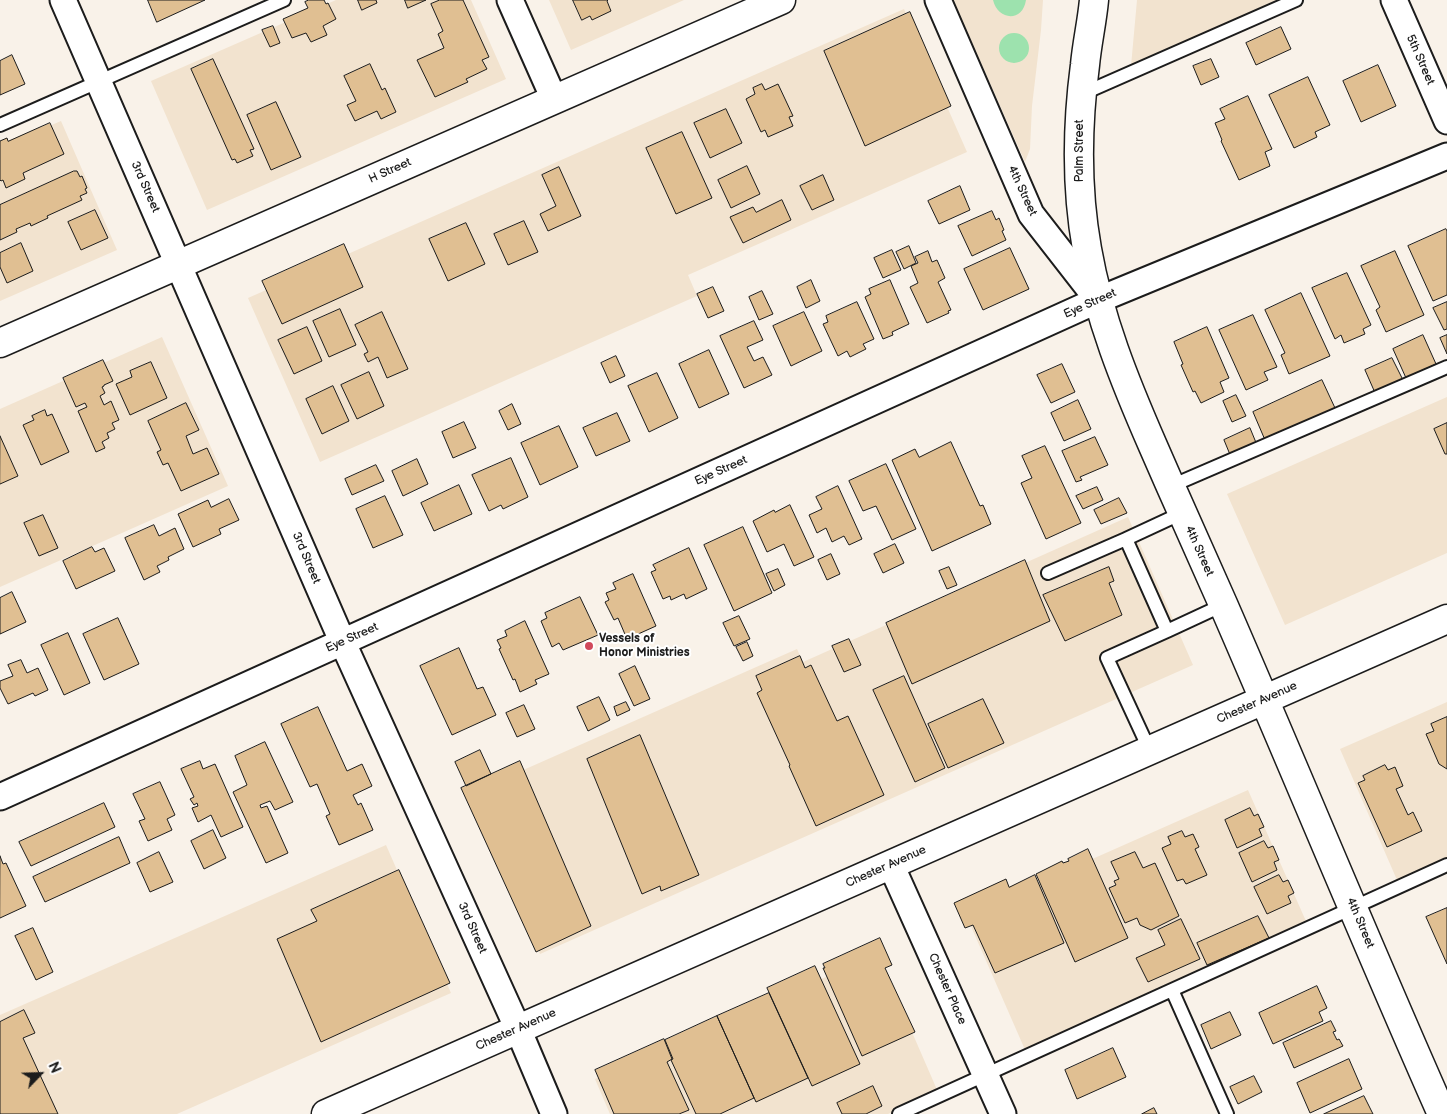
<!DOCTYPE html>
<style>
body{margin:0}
#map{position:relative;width:1447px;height:1114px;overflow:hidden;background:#f9f2e9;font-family:"Balsamiq Sans",sans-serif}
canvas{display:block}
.north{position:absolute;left:15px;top:1049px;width:50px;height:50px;-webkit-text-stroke:4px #fff;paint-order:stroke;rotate:66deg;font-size:14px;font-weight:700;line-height:20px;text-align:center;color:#1c1c1c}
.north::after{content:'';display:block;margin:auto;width:18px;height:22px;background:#1c1c1c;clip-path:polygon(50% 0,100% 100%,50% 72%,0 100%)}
</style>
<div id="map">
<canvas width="1447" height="1114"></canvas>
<div class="north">N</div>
</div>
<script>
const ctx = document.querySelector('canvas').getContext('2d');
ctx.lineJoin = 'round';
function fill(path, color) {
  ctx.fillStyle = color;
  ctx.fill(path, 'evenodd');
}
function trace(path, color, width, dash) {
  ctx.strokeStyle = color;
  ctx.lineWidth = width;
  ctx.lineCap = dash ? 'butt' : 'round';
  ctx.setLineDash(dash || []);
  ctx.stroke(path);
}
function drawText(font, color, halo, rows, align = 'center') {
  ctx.font = font + ' "Balsamiq Sans",sans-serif';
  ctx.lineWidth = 4;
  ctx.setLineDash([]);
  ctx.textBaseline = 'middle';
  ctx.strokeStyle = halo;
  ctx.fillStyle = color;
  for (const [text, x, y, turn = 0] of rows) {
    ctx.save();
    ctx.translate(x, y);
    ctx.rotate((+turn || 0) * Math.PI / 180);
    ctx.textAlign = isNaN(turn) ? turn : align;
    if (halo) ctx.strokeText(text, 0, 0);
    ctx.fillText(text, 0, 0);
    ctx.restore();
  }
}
fill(new Path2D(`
 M336,0H471L506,79L207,210L151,81Z
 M549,0H684L571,50Z
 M953,0H1043L1041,30L1032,106L1030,149L1025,162Z
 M1137,0H1280L1131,66Z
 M904,9L967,152L688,275L697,296L320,462L248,298Z
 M61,121L117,250L0,301V147Z
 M162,337L228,486L0,587V409Z
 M1447,397V553L1285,625L1227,494Z
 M1128,517L1193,665L540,954L469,794L797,649L803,662Z
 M1447,702V858L1397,880L1340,749Z
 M1248,790L1309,928L1026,1052L966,915Z
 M386,845L451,993L177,1114H0V1015Z
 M878,954L938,1092L888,1114H610L595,1079Z`), '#f2e3cf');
fill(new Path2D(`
 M993,0H1026C1023,22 998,21 993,0Z
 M999 48a15 15 0 1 1 30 0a15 15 0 1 1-30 0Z`), '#9de2ae');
const building = new Path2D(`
 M148,0H205L157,22Z
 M309,0H324L326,4L328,3L336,19L323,26L327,35L311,42L306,33L292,38L283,19L308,8L305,2Z
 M358,0H376L377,3L362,10Z
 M405,0H426L408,8Z
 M440,0H463L489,57L482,60L487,69L466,79L468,82L435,97L417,60L444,48L438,34L443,31L431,4Z
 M573,0H608L607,1L611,11L592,20L590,16L582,20Z
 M910,12L951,106L865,146L824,51Z
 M273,26L280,43L270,47L262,30Z
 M1281,27L1291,49L1256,65L1246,43Z
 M12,55L25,84L0,95V61Z
 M213,59L254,149L250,150L253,156L237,163L235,159L232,160L191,69Z
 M1211,59L1219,77L1201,85L1193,66Z
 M370,64L382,90L385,88L396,112L381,119L377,111L355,121L347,105L356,101L344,76Z
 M1378,65L1396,106L1361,122L1343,81Z
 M1308,77L1330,125L1315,132L1317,137L1294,148L1269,95Z
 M762,84L765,90L778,84L793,116L789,117L793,126L768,137L765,130L761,132L746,99L755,94L753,88Z
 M1248,96L1272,149L1265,152L1270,166L1239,180L1221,141L1222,140L1215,123L1225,119L1220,109Z
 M276,102L301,157L271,170L247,115Z
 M726,109L742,143L710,158L694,123Z
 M50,123L64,154L23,173L25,179L6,188L3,180L1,181L0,180V141L7,138L8,141Z
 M682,132L712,198L676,214L646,148Z
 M747,166L760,194L731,208L718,180Z
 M559,167L581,216L548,231L540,214L556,206L542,175Z
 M74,171H77L80,177L82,176L87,188L85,189L87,193L80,196L82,200L47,216L48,218L31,226L30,223L16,229L17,232L0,240V205Z
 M823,175L834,200L812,210L800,186Z
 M960,186L970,210L939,224L928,201Z
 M782,200L791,220L743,243L730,217L753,207L756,212Z
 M95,210L108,238L81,250L68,222Z
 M992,211L996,220L999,218L1004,230L1002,231L1006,240L972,256L958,226Z
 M524,221L538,252L508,265L494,234Z
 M466,223L485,264L448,281L429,239Z
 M1446,229L1447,231V295L1433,301L1408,246Z
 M21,243L33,271L7,283L0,267V253Z
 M344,244L363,287L282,324L262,281Z
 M909,246L916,263L904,269L896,252Z
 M1010,248L1029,289L983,310L964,269Z
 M892,250L901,270L883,278L874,258Z
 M928,251L932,262L937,260L945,278L938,282L951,310L948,311L949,313L927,323L910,287L918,283L911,266L918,263L915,257Z
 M1395,251L1424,315L1386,332L1376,310L1380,307L1361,266Z
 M1347,273L1371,325L1363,329L1365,334L1344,343L1341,335L1335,339L1312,288Z
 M811,280L820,301L806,308L797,287Z
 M890,280L909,324L892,332L893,335L883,339L865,297L871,294L869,289Z
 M713,287L724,311L708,318L697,294Z
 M762,291L773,314L759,320L749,297Z
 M1301,293L1330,356L1289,374L1281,355L1285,353L1265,310Z
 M857,302L874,339L863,344L866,349L850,357L847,351L838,356L823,324L828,322L826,316Z
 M1447,302V329L1444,330L1433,308Z
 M340,309L356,345L329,357L313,321Z
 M382,312L408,369L387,378L378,357L368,362L364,354L368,352L355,325Z
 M804,312L822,351L791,366L773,326Z
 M1253,315L1277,367L1264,372L1268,380L1246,390L1219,330Z
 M754,321L763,340L747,347L754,361L763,357L772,375L744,388L720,336Z
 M307,327L322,361L294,374L278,340Z
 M1207,327L1229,378L1220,382L1224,392L1201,403L1195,391L1193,392L1181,365L1183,364L1174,342Z
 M1423,335L1436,364L1406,378L1393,349Z
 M1447,335V354L1440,338Z
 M709,350L729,394L699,408L679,364Z
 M616,356L625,376L610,383L601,363Z
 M1392,358L1404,382L1376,395L1365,370Z
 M103,360L113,381L104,385V386L102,387L105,393L100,396L104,405L111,401L119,420L112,423L115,429L107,433L109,438L102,442L105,448L96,452L78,411L87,407L85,403L76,407L63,378Z
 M151,362L167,398L130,415L116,384L132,377L130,371Z
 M1062,364L1075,392L1051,403L1037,375Z
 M369,372L384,406L357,419L341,385Z
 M657,373L678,418L649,432L628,386Z
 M1322,380L1335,408L1265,440L1253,412Z
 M333,386L349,421L322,434L306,399Z
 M1236,395L1246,416L1232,422L1223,401Z
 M1078,400L1091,429L1064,441L1051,413Z
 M186,403L199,430L186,436L193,454L207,448L219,474L181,491L168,463L163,465L157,452L161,450L148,421Z
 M512,404L521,424L508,430L499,411Z
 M45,410L47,416L52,414L69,452L41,465L23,425L34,420L32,416Z
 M617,413L630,441L596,456L583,428Z
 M464,422L476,448L453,458L442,432Z
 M1447,423V454H1445L1434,429Z
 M559,426L578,467L540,485L521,443Z
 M1250,428L1257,445L1231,457L1224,440Z
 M0,436L18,476L0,484Z
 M1095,437L1108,465L1080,477L1082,480L1076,482L1062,451Z
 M951,442L980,506L983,505L991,524L932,551L892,460L915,449L919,457Z
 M1045,446L1081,523L1046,539L1021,483L1032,478L1022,456Z
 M511,458L528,497L503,509L501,505L489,511L472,475Z
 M417,459L428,484L403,496L392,471Z
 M886,464L916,529L892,540L876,506L863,511L849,481Z
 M376,465L384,481L352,495L345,479Z
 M459,485L472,514L434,531L421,503Z
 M838,486L862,539L849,545L844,536L832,542L826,528L817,533L809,515L822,509L816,497Z
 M1097,487L1103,500L1083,509L1076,496Z
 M385,496L403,535L373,548L356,509Z
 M1119,498L1127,513L1101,524L1094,510Z
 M229,499L239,520L219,529L221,534L193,547L178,514L208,500L211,507Z
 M790,505L814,557L794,566L784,544L767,552L753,521L774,510L775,512Z
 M43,515L58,548L39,556L24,523Z
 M154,525L159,536L175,528L184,549L168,557L169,560L157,566L160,572L144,580L125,538Z
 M743,527L772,593L734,611L704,545Z
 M895,544L904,563L883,573L874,554Z
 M92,547L95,552L104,548L115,571L76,589L63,561Z
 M689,548L707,589L686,599L684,594L671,600L670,596L663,599L651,572L656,570L653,565Z
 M831,554L840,574L827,580L818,560Z
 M1025,560L1050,621L912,684L886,623Z
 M949,567L957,585L947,589L939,571Z
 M1109,567L1114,581L1109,583L1122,615L1065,641L1043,595Z
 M778,569L785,585L774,591L766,574Z
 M633,574L656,626L627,639L618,618L614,620L605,602L609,600L606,593L616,589L613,583Z
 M12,592L26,622L0,634V598Z
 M580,597L598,635L563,650L559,643L552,647L541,621L547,618L545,613Z
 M739,616L750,639L734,646L723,623Z
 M118,618L139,664L104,680L83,634Z
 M525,621L549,674L535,680L537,684L520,692L515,679L513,680L499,649L501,648L497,640L507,636L505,631Z
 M68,633L90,683L64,695L41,645Z
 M849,639L861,665L844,672L832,646Z
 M747,642L753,656L743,661L736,647Z
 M459,648L477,689L483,687L496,715L452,735L420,666Z
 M800,656L805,668L811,665L837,721L848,716L884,795L816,826L789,766L790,765L757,693L762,690L756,676Z
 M21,660L27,673L38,668L48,690L35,696L33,693L8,704L0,688V681L13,676L8,665Z
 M635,666L650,699L634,706L619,674Z
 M904,676L945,768L915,782L873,690Z
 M599,697L610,720L588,731L577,707Z
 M983,699L1004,743L948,768L928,724Z
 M626,702L630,710L617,716L614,707Z
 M524,705L535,729L517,737L506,713Z
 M318,707L347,771L362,764L372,786L353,795L358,805L361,803L373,830L339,845L326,816L330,814L317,784L310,787L281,724Z
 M1447,717V769L1439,764L1426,734L1434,731L1431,724Z
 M640,735L699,875L661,891L660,886L642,894L587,759Z
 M265,742L293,802L275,810L270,801L260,805L261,808L267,806L288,853L266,863L233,792L247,785L235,756Z
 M480,750L491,774L466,786L455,762Z
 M200,761L203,769L215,764L243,827L221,837L211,815L198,822L192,808L198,806L197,803L194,805L190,799L194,797L181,769Z
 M520,761L591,926L536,952L461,788Z
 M1385,765L1388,770L1395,767L1403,786L1396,789L1408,815L1413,812L1422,831L1387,847L1358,783L1365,780L1363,776Z
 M160,782L175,815L167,819L172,830L148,841L139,821L145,819L133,794Z
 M104,803L115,827L31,866L19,842Z
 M1250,808L1254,816L1258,814L1264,827L1259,829L1262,836L1237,848L1225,820Z
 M213,830L226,858L204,869L191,841Z
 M1182,831L1185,837L1193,834L1199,847L1195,849L1207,875L1186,884L1183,879L1177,881L1162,848L1171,844L1168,837Z
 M119,837L130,863L45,902L33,877Z
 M1264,841L1268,848L1273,846L1279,860L1274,862L1277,870L1252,882L1239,853Z
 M1088,849L1128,938L1075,962L1036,874L1062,861L1063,863L1069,861L1068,859Z
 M159,852L173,882L150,892L137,863Z
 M1135,852L1143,868L1155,863L1179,916L1151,930L1140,925L1137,918L1125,923L1109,888L1116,885L1114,881L1119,879L1111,862Z
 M0,856L3,864L6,863L26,906L0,918Z
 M399,870L450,983L321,1042L277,939L317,921L311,910Z
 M1035,875L1064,943L995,973L973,925L965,928L954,903L1006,879L1009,887Z
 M1279,875L1283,882L1288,880L1294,893L1288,896L1291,903L1267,914L1254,887Z
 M1447,908V964L1426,917Z
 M1258,916L1269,938L1207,965L1197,943Z
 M1181,919L1200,959L1148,982L1136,958L1165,945L1158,930Z
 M33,928L53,972L36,980L15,936Z
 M880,938L892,965L885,968L915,1032L862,1056L823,968H825L823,964Z
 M815,966L860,1064L812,1086L767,988Z
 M1317,986L1327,1008L1319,1012L1323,1021L1273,1044L1259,1013Z
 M769,993L808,1078L756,1102L717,1016Z
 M24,1010L35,1033L23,1038L58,1114H0V1022Z
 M1230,1012L1241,1035L1211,1049L1201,1025Z
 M717,1016L754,1098L720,1114H696L671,1060L673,1059L665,1040Z
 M1331,1021L1336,1031L1333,1032L1337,1040L1339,1039L1343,1046L1294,1068L1283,1043Z
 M664,1039L672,1059L667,1062L689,1110L679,1114H614L595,1070Z
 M1113,1048L1126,1077L1077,1099L1065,1070Z
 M1349,1059L1362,1089L1310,1113L1297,1083Z
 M1254,1076L1262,1092L1238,1104L1230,1087Z
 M873,1086L882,1106L866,1114H842L837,1103Z
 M1364,1096L1373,1114H1324Z
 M1154,1108L1157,1114H1142Z`);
fill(building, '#e0bf92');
trace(building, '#1c1c1c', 1);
const lane = new Path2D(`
 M1082,94L1296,0
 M0,125L284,0
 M1171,486L1447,367
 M1048,573L1126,539
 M1167,631L1223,605
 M1150,751L1107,658L1167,631L1126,539L1182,513
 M1172,990L1227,1114
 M899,1114L1447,865`);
const street = new Path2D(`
 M63,0L343,643L518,1029L554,1114
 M510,0L554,99
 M938,0L1031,214L1098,300
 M1394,0L1447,121
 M0,797L1098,300L1447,156
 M891,865L1003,1114`);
const secondary = new Path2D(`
 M1094,0C1092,22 1087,43 1085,65C1077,126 1076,188 1087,249C1099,318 1125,382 1153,446C1176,499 1200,552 1223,604C1297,774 1367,945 1442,1114
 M0,343L781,0
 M326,1114L1447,619`);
trace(lane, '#1c1c1c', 16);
trace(street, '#1c1c1c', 29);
trace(secondary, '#1c1c1c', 31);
trace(lane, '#fff', 12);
trace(street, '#fff', 25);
trace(secondary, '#fff', 28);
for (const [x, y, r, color] of [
 [589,646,5,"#d1495b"]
]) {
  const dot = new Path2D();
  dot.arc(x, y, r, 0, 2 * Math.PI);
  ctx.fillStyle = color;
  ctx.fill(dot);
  trace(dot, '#fff', 2);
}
drawText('12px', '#1c1c1c', '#fff', [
 ["5th Street",1420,60,66],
 ["Palm Street",1080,151,-90],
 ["H Street",390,171,-24],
 ["3rd Street",145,187,66],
 ["4th Street",1022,191,65],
 ["Eye Street",1090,304,-24],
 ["Eye Street",721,471,-24],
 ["4th Street",1199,551,66],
 ["3rd Street",306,558,67],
 ["Eye Street",352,638,-24],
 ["Chester Avenue",1257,703,-24],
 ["Chester Avenue",886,867,-24],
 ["4th Street",1360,923,67],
 ["3rd Street",472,928,66],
 ["Chester Place",947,989,66],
 ["Chester Avenue",516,1030,-24]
]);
drawText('bold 12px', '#1c1c1c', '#fff', [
 ["Vessels of",599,639],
 ["Honor Ministries",599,653]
], 'left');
</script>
